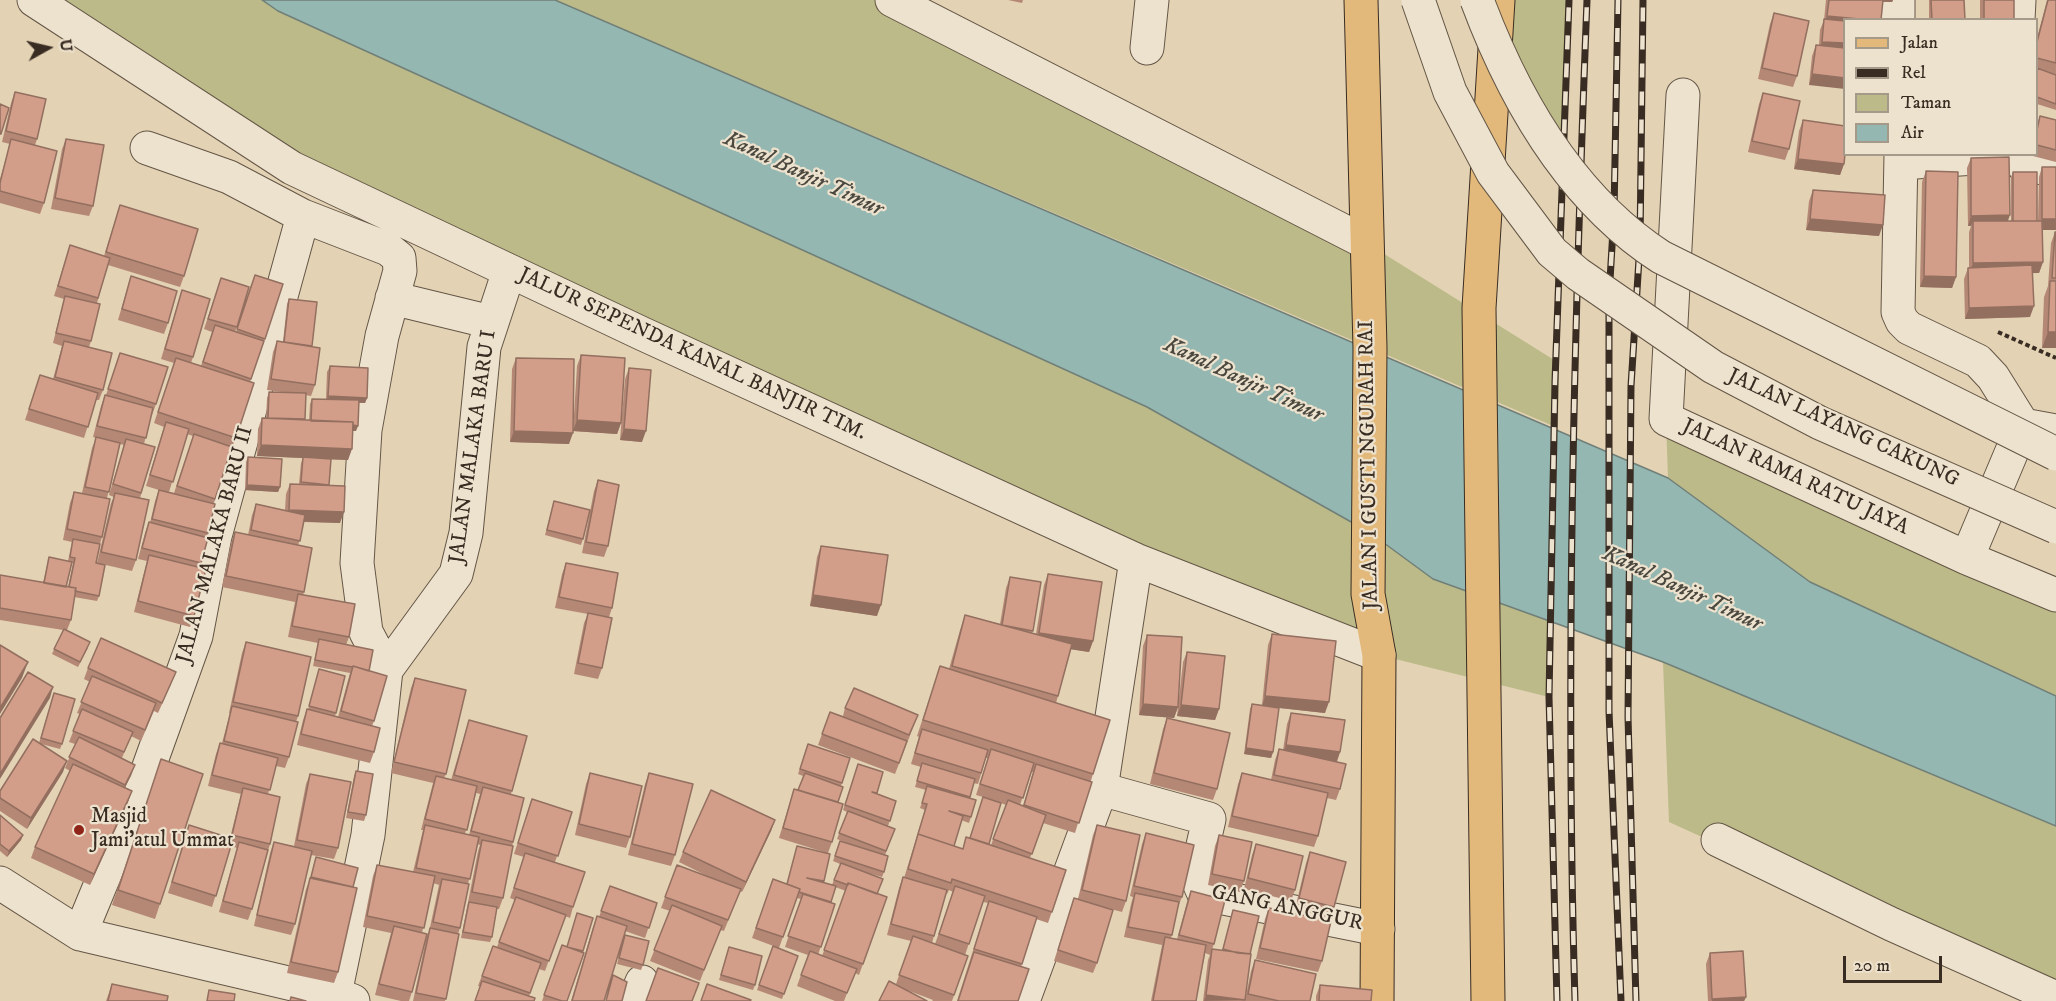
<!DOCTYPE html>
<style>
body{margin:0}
#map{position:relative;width:2056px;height:1001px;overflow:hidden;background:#e3d2b4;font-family:"IM FELL DW Pica",serif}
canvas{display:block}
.legend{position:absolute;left:1843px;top:18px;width:195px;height:138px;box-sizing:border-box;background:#ede2ce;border:2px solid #a59989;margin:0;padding:8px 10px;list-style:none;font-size:18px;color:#392c22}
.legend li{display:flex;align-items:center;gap:12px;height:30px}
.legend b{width:30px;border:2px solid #a59989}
.north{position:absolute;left:18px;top:18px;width:60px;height:60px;-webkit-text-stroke:4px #ede2ce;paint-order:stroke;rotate:82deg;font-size:16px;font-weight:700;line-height:24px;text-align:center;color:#392c22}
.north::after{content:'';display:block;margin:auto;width:21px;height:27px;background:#392c22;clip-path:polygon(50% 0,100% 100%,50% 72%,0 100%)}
.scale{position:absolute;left:1843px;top:956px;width:99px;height:27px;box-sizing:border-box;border:3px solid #392c22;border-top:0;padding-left:8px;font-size:18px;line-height:21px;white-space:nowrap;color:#392c22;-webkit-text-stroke:4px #ede2ce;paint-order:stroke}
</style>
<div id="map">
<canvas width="2056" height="1001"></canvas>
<ul class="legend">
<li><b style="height:8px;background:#e2b97a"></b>Jalan</li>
<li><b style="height:8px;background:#392c22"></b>Rel</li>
<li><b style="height:16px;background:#bbba88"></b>Taman</li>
<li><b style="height:16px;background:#95b7b1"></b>Air</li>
</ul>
<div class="north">U</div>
<div class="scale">20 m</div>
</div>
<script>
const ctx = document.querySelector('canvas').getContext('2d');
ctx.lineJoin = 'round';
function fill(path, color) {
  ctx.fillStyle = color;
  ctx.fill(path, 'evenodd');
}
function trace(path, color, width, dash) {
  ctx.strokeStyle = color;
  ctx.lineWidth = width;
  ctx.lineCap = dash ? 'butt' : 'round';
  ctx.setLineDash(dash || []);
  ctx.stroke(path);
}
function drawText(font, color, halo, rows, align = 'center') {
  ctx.font = font + ' "IM FELL DW Pica",serif';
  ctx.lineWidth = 4.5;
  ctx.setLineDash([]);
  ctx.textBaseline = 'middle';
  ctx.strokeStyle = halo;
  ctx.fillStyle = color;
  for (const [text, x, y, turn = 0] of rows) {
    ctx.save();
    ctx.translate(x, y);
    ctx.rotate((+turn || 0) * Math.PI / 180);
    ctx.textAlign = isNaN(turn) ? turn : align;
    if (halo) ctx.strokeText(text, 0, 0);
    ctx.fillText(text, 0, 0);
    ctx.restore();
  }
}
fill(new Path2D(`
 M34,0H262L278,11L1147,407L1369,532L1433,579L1550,620L1549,697L1379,655L355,198Z
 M555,0H892L1365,242L1559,363L1558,428Z
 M1498,0H1568L1565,167L1538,129Z
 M1666,419L2056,595V696L1810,582L1668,478Z
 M1663,662L2056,826V998L1669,822Z`), '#bbba88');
const water = new Path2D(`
 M262,0H555L1668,478L1810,582L2056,696V826L1663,662L1433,579L1369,532L1147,407L278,11Z`);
fill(water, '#95b7b1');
trace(water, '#707f78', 1.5);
const minor = new Path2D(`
 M34,0L292,168L643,334L1136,560L1379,655
 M892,0L1365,242
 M1898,0V20
 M2018,20L2019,0
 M1147,48L1152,0
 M1683,95L1666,419L1967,558L2056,595
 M147,148L229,177L303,216L388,249L399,258L400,271L382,336L365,430L357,563L366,632L386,670
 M1901,154L1898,312L1902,321L1909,328L1978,361L1993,377L2023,425L2056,431
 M2019,154L2024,166L2056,169
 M1901,163L2019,155
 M392,298L491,322
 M1967,558L2023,425
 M1101,789L1209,819L1196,876L1204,894L1378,929
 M1718,840L1891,924L2056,998
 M0,883L80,934L335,994L353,1001
 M80,934L146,775L196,636L215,536L303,216
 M335,994L368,835L386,670L456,574L466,533L484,347L509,271
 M634,1001L642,982
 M1023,1001L1101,789L1136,560`);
const major = new Path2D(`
 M1361,0L1370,348L1368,594L1379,655L1377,1001
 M1488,1001L1479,308L1498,0`);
trace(minor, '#645646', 35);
trace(major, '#392c22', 35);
trace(new Path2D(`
 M1998,332L2056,358`), '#392c22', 4, [4.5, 3]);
trace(minor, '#ede2ce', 33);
trace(major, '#e2b97a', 33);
const rail = new Path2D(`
 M1618,0L1614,213L1609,297V711L1621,1001
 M1557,1001L1549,697L1555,381L1569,0
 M1575,1001C1565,667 1574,334 1587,0
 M1636,1001L1628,717L1631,386L1640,243L1643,0`);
trace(rail, '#392c22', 7);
trace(rail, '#ede2ce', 4.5, [14]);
const minorBridge = new Path2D(`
 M1418,0L1450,92L1493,173L1552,252L1578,274L1713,367L1820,423L2056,527
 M1477,0C1514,99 1570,198 1661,257L2056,454`);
trace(minorBridge, '#645646', 35, []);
trace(minorBridge, '#ede2ce', 33);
fill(new Path2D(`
 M1008,0H1023L1022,3Z
 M1826,0H1893L1892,2H1883L1809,85L1812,56L1816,45H1819L1820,30L1824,20Z
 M1929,0H1964L1965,20H1929Z
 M1980,0H2014V20H1980Z
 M2047,0H2056V110L2037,104V38Z
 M1774,13L1797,76L1793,87L1758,79L1770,24Z
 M15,92L37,139L35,145L44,203L40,214L0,203V179L10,144L2,142L11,103Z
 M1763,93L1789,149L1785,160L1748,152L1759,104Z
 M2040,116L2056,120V162L2029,155V154H2037V125Z
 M1803,120L1844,164L1840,175L1794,169L1799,131Z
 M66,139L93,206L89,216L51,209L62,149Z
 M1971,158L2008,221H2011V177L2013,172L2037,221H2038L2039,177L2042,167H2056V230H2042L2043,262L2039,273H2032L2030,317L1965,319L1964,279L1968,268H1969V232L1971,226H1968L1967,168Z
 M1926,171L1956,277L1952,288L1920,287L1922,182Z
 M1813,190L1879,236L1806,230L1809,201Z
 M120,205L184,276L180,287L108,265L97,303L91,341L89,347L103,390L99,400H96L84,438L25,420L40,375L53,379L62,346L53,343L64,299L54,296L70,245L104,256Z
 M2055,232H2056V348H2042L2044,297L2048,286L2051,243Z
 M131,276L168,323L164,334L118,320Z
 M221,278L249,287L235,332H236L251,285L265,339L250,382L236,438L231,449L214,503L208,533L199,568L194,616L190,627L134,612L147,561L138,559L145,533L149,522L150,523L155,501L159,490L146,486L164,427L154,423L174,363L161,359L182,290L193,357L191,363L201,366L212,332L204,329ZM187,434L193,436L174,493L169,492Z
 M289,299L312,347L315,385L311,396L305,395L304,420L309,421L310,404L312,399H326L327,372L330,366L367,398L365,403H359L356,431H352L348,460L319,459L329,485L340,523L304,522L298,546L304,592L303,595L349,637L346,645L369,671L374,721L372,726L374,752L370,763L297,745L303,720L307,709L308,710L319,669L336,713L335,716L338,717L350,673L313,666L318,643L288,637L295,602L222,587L231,543L235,532L248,535L252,515L256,504L285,510L286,494L290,484H299L301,463L303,458L257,456L258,429L262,418L266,419L267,398L269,392L289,393L267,390L273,352L277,341L283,342L287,304Z
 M120,353L156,404L152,415H151L144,444L155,447L140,498L136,560L132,571L97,563L111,503L114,497L109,495L124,445L120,444L107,498L102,537L100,544L96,563L99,596L97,601L74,597L71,620L67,630L88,648L78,667L52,654L63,630L0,620V577L43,583L49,557L68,561L72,542L63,540L70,503L74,492L82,493L92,448L96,438L93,437L101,406L105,395H106ZM71,563H73L68,587H66Z
 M581,355L621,423L617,434L573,431L577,366Z
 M516,358L569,444L510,442L512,369Z
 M629,368L642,442L620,440L625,379Z
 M248,457L280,487L278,492L245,490L246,462Z
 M598,480L608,546L604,557L582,553L594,491Z
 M554,501L583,539L581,545L545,535Z
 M821,546L877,616L810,606L817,557Z
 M566,563L612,608L609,617L602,668L598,679L574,674L584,623L588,614L555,608L562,574Z
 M1048,574L1093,641L1089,652L1071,649L1056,703L1093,774L1075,833L1043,823L1030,858L1066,870L1048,923L1036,919L1021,967L1018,1001H957L988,903L983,902L965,955L968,956L952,1001H932L933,1000L904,989L896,984L911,941L887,935L899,888L903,877L904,878L925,810L920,808L926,790L915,787L921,767L911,764L919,737L917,736L940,666L949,669L960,630L965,615L1000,624L1006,588L1010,577L1033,631L1032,633L1036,634L1044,585ZM986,758H988L976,795L983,797L970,838L962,849L954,846L961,820L969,823L971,817L969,798L973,783L978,784ZM1031,772H1033L1023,806L1020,805ZM1001,803L1006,805L991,845L989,844ZM949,890L953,892L935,944L932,943L946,893L947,894Z
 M1272,634L1325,713L1279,708L1273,752L1271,758L1244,754L1250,709L1252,704L1262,705L1268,645Z
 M1147,635L1178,707L1174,718L1139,715L1143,646Z
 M246,642L298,716L296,722L289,757L285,768L276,766L268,794L270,844L252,909L248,920L219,912L237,848L231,846L212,907L168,893L189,825L230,838L241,794L208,786L216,754L220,743H222L230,713H229L242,653Z
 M1187,652L1219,709L1215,720L1177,716L1183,662Z
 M88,668L172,682L158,713L154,711L141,741L131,736L122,758L135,765L125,788L132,791L128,802L90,885L31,858L35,847L70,771L65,768L75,744L69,742L80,714L77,713L90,682L84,679Z
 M415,678L446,774L444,778L451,780L469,720L527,736L511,794L513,842L503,898L499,909H497L492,937L490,942L461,938L478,851L480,845L477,844L468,884L460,928L458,934H459L445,1001H413L426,939L429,932L439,885L433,883L422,933L412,992L409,1001H401L375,995L391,933L363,927L373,876L377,865L413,872L423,830H421L433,783L391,773L411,688ZM476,793L480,794L469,835L465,834Z
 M52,699L62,744L60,749L41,744L63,772L27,829L0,811V791L39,743Z
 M845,708L918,715L895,774L818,745L830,712L843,716Z
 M1291,713L1340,752L1337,762L1340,789L1336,800L1327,798L1318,836L1314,847L1228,827L1238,784L1242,773L1271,780L1275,760L1279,749L1283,750L1287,724Z
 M1167,718L1217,789L1213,800L1150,784L1163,729Z
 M808,744L850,758L841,786L832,842L828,853L830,854L823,883L832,885L840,864L833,861L838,846L847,843L837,839L847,812L843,810L858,764L876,794L896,801L888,826L895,829L885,855L884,872L882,877L864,872L877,894L887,897L859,975L855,973L844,1001H835L797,986L808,955L785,947L801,899L797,898L779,948L752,938L773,879L787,884L797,846L827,853L779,838L794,789L798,790L803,776L798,774ZM835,887L846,891L822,956L818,955L835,904L831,903Z
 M161,759L160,904L155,919L112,905Z
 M356,771L366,815L364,821L346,818L354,776Z
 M590,773L630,837L626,848L575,835L586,784Z
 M649,773L675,855L671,866L628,855L645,784Z
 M310,774L338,848L334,859L311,855L295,924L291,935L254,926L270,853L274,842L294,846L306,784Z
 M532,799L572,812L555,862L573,907L570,918L565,916L545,971L539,969L529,996L478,986L493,946L497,947L515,900L510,898L524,857L514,854Z
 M0,815L23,835L21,840L7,857L0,851Z
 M775,820L771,831L742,892L740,891L724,931L720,930L700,981L650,961L670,911L661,908L677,865L707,876L679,862L683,852Z
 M1097,825L1126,901L1122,912L1103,907L1097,963L1093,973L1054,961L1074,898L1078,899L1093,835Z
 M1146,833L1182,897L1178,907L1171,938L1177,939L1187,902L1191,891L1214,944L1212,949L1222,951L1233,910L1250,954L1245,1000L1251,971L1255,960L1310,1001H1203L1208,960L1210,955L1205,953L1196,1001H1151L1162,945L1124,937L1131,904L1133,897L1130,896L1142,844Z
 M1219,835L1244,881L1240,892L1208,885L1215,846Z
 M1256,844L1295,890L1291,901L1244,889L1252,855Z
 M1310,852L1334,907L1330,918L1295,909L1306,863Z
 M316,857L353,887L338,972L334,983L287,973L306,889L310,879Z
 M610,886L657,903L645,938L625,931L604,1001H571L593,927L597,916L599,917Z
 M1269,908L1322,961L1318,972L1256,959L1265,919Z
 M625,935L643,965L641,970L617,964Z
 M562,945L567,1001H542Z
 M773,946L798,956L782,999L757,990Z
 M729,947L755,985L753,990L719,980Z
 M1710,953L1746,997L1744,1001H1708L1706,964Z
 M112,984L167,1001H106Z
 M1320,985L1371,1001H1316V996Z`), '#b58876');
fill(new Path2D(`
 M1848,0H1893L1892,2Z
 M1827,16L1870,20H1845V29L1823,27Z
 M1822,42L1845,43V55L1818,52Z
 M1812,74L1845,78V89L1809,85Z
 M1798,159L1844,164L1840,175L1794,169Z
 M2010,215L2006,226L1973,221L1971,226H1968L1971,216Z
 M1810,219L1883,225L1879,236L1806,230Z
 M2042,219H2056V230H2038Z
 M2043,262L2039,273L1969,274L1973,263Z
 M1924,276L1956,277L1952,288L1920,287Z
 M2034,306L2030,317L1965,319L1969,308Z
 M2048,332H2056V348H2042Z
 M328,396L367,398L365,403L326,401Z
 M268,418L305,419L303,424L266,423Z
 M577,420L621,423L617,434L573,431Z
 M311,424L358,426L356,431L309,430Z
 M624,429L646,431L642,442L620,440Z
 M514,431L573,433L569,444L510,442Z
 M261,445L352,449L348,460L257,456Z
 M247,485L280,487L278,492L245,490Z
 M289,510L344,512L340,523L285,521Z
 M813,595L881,605L877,616L810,606Z
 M1039,633L1093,641L1089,652L1035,644Z
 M28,662L22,678L0,714V708Z
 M53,687L50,698L0,779V774Z
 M1265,696L1329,702L1325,713L1262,706Z
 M1143,704L1178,707L1174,718L1139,715Z
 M1181,705L1219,709L1215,720L1177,716Z
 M1286,745L1340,752L1336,763L1282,756Z
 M1246,748L1273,752L1271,758L1244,754Z
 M67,761L63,772L27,829L31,818Z
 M135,765L131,776L121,795L125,785Z
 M132,791L128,802L90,885L94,874Z
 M775,820L771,831L742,892L746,882Z
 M23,835L21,840L7,857L9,851Z
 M1206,995L1245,1000L1204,1001Z
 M1746,997L1744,1001H1712V999Z`), '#936f60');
const building = new Path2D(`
 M1829,0H1883L1881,20H1870L1827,16Z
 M1931,0H1964L1965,20H1932Z
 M1984,0H2014V20H1984Z
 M2048,0H2056V63L2037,58V42Z
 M1774,13L1809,21L1797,76L1762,68Z
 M1824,19L1845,21V43L1822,42Z
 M1816,45L1845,48V78L1812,74Z
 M2037,68L2056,75V104L2037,97Z
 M15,92L46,99L37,139L6,131Z
 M1763,93L1800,101L1789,149L1752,141Z
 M0,104L9,108L1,134H0Z
 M2040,116L2056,120V150L2037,145V130Z
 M1803,120L1845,126V154L1844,164L1798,159Z
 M11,139L57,151L44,203L0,191V183Z
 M66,139L104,145L93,206L55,198Z
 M2009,157L2010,215L1971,216V158Z
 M2042,167H2056V219H2042Z
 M1926,171L1958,172L1956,277L1924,276Z
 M2013,172H2037V221H2013Z
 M1813,190L1885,195L1883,225L1810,219Z
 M120,205L198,229L184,276L106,252Z
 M1973,221H2042L2043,262L1973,263Z
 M2055,232H2056V278H2052Z
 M70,245L110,258L98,298L58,286Z
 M2032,265L2034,306L1969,308L1968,268Z
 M255,275L283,284L265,339L237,329Z
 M131,276L177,291L168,323L122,309Z
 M221,278L249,287L237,327L208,319Z
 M2050,281H2056V332H2048Z
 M182,290L210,299L193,357L165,349Z
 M65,296L100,304L91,341L56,333Z
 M289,299L317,302L312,346L284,342Z
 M215,325L264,341L251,379L203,362Z
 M64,341L112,353L103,390L55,377Z
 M277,341L320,348L315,385L271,379Z
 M120,353L168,367L156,404L108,389Z
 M581,355L625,358L621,423L577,420Z
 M176,358L254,383L236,438L158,412Z
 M516,358L574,359L573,433L514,431Z
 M330,366L368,368L367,398L328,396Z
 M629,368L651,370L646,431L624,429Z
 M40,375L98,393L88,427L29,409Z
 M269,392L306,393L305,419L268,418Z
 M105,395L153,408L146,438L97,426Z
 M312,399L359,400L358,426L353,425V422L311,421Z
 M262,418L353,422L352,449L261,445Z
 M166,422L189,429L173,482L150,475Z
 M194,434L232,447L215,499L177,486Z
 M96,437L120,443L109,492L85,487Z
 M126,439L155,447L141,493L113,484Z
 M248,457L282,459L280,487L247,485Z
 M303,457L331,459L329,485L301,482Z
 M598,480L619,485L608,546L586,542Z
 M290,484L345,486L344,512L289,510Z
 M159,490L215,504L208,533L152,519Z
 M74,492L110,499L102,537L67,529Z
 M115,493L149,500L136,560L101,552Z
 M554,501L590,510L583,539L547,530Z
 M256,504L305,515L300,541L251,530Z
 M149,522L208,538L201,563L142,548Z
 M235,532L312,548L304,592L226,576Z
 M73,539L100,544L96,563L105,565L99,596L75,591L76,588L69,587L75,558L70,557Z
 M821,546L888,555L881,605L813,595Z
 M149,555L206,569L194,616L138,601Z
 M49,557L72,562L66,587L44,583Z
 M566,563L618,573L612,608L559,597Z
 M1048,574L1102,582L1093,641L1039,633Z
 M0,575L76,588L71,620L0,608Z
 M1010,577L1041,582L1033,631L1002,625Z
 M298,594L355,604L349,637L292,626Z
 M588,613L612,618L602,668L578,663Z
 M965,615L1072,644L1058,696L952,666Z
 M64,629L90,642L80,662L54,649Z
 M1272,634L1336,641L1329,702L1265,696Z
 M1147,635L1182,637L1178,707L1143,704Z
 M101,638L176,672L162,703L88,668Z
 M319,639L373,650L369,671L353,666L352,667L315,660Z
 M246,642L311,657L298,716L233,702Z
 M0,645L28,662L0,708Z
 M1187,652L1225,656L1219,709L1181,705Z
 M353,666L387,676L374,721L341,711Z
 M940,666L1110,720L1093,774L923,720Z
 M319,669L345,676L336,713L309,706Z
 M28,672L53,687L0,774V718Z
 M92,676L156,703L145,730L81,702Z
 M415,678L466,690L446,774L394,762Z
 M854,688L918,715L909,735L845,708Z
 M54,693L75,699L62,744L41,738Z
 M1252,704L1279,708L1273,752L1246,748Z
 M232,706L298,722L289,757L224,741Z
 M82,709L133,732L124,752L73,731Z
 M307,709L380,728L374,752L301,734Z
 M830,712L907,741L899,763L822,734Z
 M1291,713L1345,720L1340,752L1286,745Z
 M1167,718L1230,733L1217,789L1154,773Z
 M469,720L527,736L512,791L454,775Z
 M922,729L988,750L981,773L915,753Z
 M79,737L135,765L125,785L69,757Z
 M33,739L67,761L31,818L0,798V791Z
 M220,743L278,758L270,790L212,775Z
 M808,744L850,758L842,783L800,769Z
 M991,749L1034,763L1023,798L980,784Z
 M1279,749L1346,764L1340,789L1274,775Z
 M161,759L203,774L160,904L118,890Z
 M922,763L975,779L970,797L917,781Z
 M73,764L132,791L94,874L35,847Z
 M858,764L883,772L877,793L872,792L896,801L890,821L845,805Z
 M1036,764L1092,782L1079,823L1024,805Z
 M356,771L373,774L366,815L348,812Z
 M590,773L642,786L630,837L579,824Z
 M649,773L693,784L675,855L632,844Z
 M805,773L843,787L838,802L798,790Z
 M1242,773L1328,793L1318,836L1232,816Z
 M310,774L351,782L338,848L297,840Z
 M436,776L477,786L467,830L425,819Z
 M927,786L976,800L971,817L949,811L963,816L954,846L918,834L927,804L922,803Z
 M483,787L524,798L513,842L471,831Z
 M243,788L280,797L270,844L232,835Z
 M794,789L843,804L832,842L783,828Z
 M711,790L775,820L746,882L683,852Z
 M983,797L1001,803L989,844L970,838Z
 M532,799L572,812L558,856L518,843Z
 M1008,800L1046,815L1032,854L993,839Z
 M848,811L895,829L886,851L839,833Z
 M0,815L23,835L9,851L0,844Z
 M189,825L233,839L216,896L172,882Z
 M425,825L479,837L470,879L416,868Z
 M1097,825L1140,835L1126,901L1082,890Z
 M1146,833L1194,845L1182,897L1134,886Z
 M918,834L963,849L966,837L1066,870L1052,912L952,879L951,883L908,869Z
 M1219,835L1252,842L1244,881L1212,874Z
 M482,840L513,846L503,898L472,892Z
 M840,841L888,856L884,872L835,856Z
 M239,842L268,850L252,909L223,901Z
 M274,842L312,851L295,924L257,915Z
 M1256,844L1303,856L1295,890L1248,878Z
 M797,846L830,854L824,881L807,878L836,886L831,902L799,892L800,889L787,884Z
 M1310,852L1346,862L1334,907L1299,898Z
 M525,853L585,872L573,907L514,888Z
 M316,857L358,868L353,887L311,877Z
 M841,863L883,879L877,894L848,883V885L834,880Z
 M377,865L435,876L424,928L367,916Z
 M677,865L741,889L728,920L665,897Z
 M903,877L947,890L934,936L891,924Z
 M310,878L357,888L338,972L291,962Z
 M442,879L469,884L460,928L433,922Z
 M773,879L800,889L783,937L756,928Z
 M848,883L887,897L863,964L824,950Z
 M610,886L657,903L649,928L601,911Z
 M955,886L985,896L969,944L939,934Z
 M1191,891L1225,900L1214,944L1179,935Z
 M1135,893L1179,902L1172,935L1128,927Z
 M803,894L835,904L821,947L788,936Z
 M516,897L566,915L549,961L499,942Z
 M1074,898L1113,910L1097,963L1058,950Z
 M989,901L1037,917L1022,964L974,949Z
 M469,902L497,907L492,937L463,932Z
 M672,905L722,926L704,970L654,950Z
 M1269,908L1331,921L1322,961L1260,948Z
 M1233,910L1259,916L1250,954L1238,953L1223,949Z
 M577,913L593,918L583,951L567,947Z
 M597,916L627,926L604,1001H572Z
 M394,926L427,934L412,992L379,984Z
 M430,928L459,934L446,999L416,993Z
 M625,935L649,941L643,965L619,958Z
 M913,936L968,956L954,995L899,975Z
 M1165,937L1206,945L1196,1001H1153Z
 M562,945L584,953L567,1001H562L544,995Z
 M493,946L541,963L530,993L482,976Z
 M773,946L798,956L784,994L759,985Z
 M729,947L762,956L755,985L721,975Z
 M1212,949L1251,954L1245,1000L1206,995Z
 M810,951L857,969L847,993L801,975Z
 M1743,951L1746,997L1712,999L1710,953Z
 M974,952L1029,969L1018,1001H958Z
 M1255,960L1316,974L1310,1001H1279L1248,994Z
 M658,968L699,983L692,1001H646Z
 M613,975L627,982L622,1001H606Z
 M482,981L535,998L534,1001H475Z
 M889,981L927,1001H879Z
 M112,984L168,996L167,1001H108Z
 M707,984L751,1000L750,1001H701Z
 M1320,985L1372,990L1371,1001H1319Z
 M209,990L235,994L234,1001H207Z
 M291,997L306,1001H290Z`);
fill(building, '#d29e89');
trace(building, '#936f60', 1.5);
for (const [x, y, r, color] of [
 [79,830,6,"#8f2418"]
]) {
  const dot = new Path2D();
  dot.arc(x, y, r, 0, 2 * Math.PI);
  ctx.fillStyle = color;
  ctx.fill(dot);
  trace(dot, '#ede2ce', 2);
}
drawText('21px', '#392c22', '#ede2ce', [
 ["JALUR SEPENDA KANAL BANJIR TIM.",692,355,25],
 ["JALAN LAYANG CAKUNG",1843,429,25],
 ["JALAN MALAKA BARU I",474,447,-82],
 ["JALAN I GUSTI NGURAH RAI",1370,465,-91],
 ["JALAN RAMA RATU JAYA",1795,478,25],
 ["JALAN MALAKA BARU II",216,545,-75],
 ["GANG ANGGUR",1287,909,12]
]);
drawText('21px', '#392c22', '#ede2ce', [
 ["Masjid",91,818],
 ["Jami'atul Ummat",91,842]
], 'left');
drawText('italic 22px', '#4b483f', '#ede2ce', [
 ["Kanal Banjir Timur",803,175,25],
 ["Kanal Banjir Timur",1243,381,25],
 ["Kanal Banjir Timur",1682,590,25]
]);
</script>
